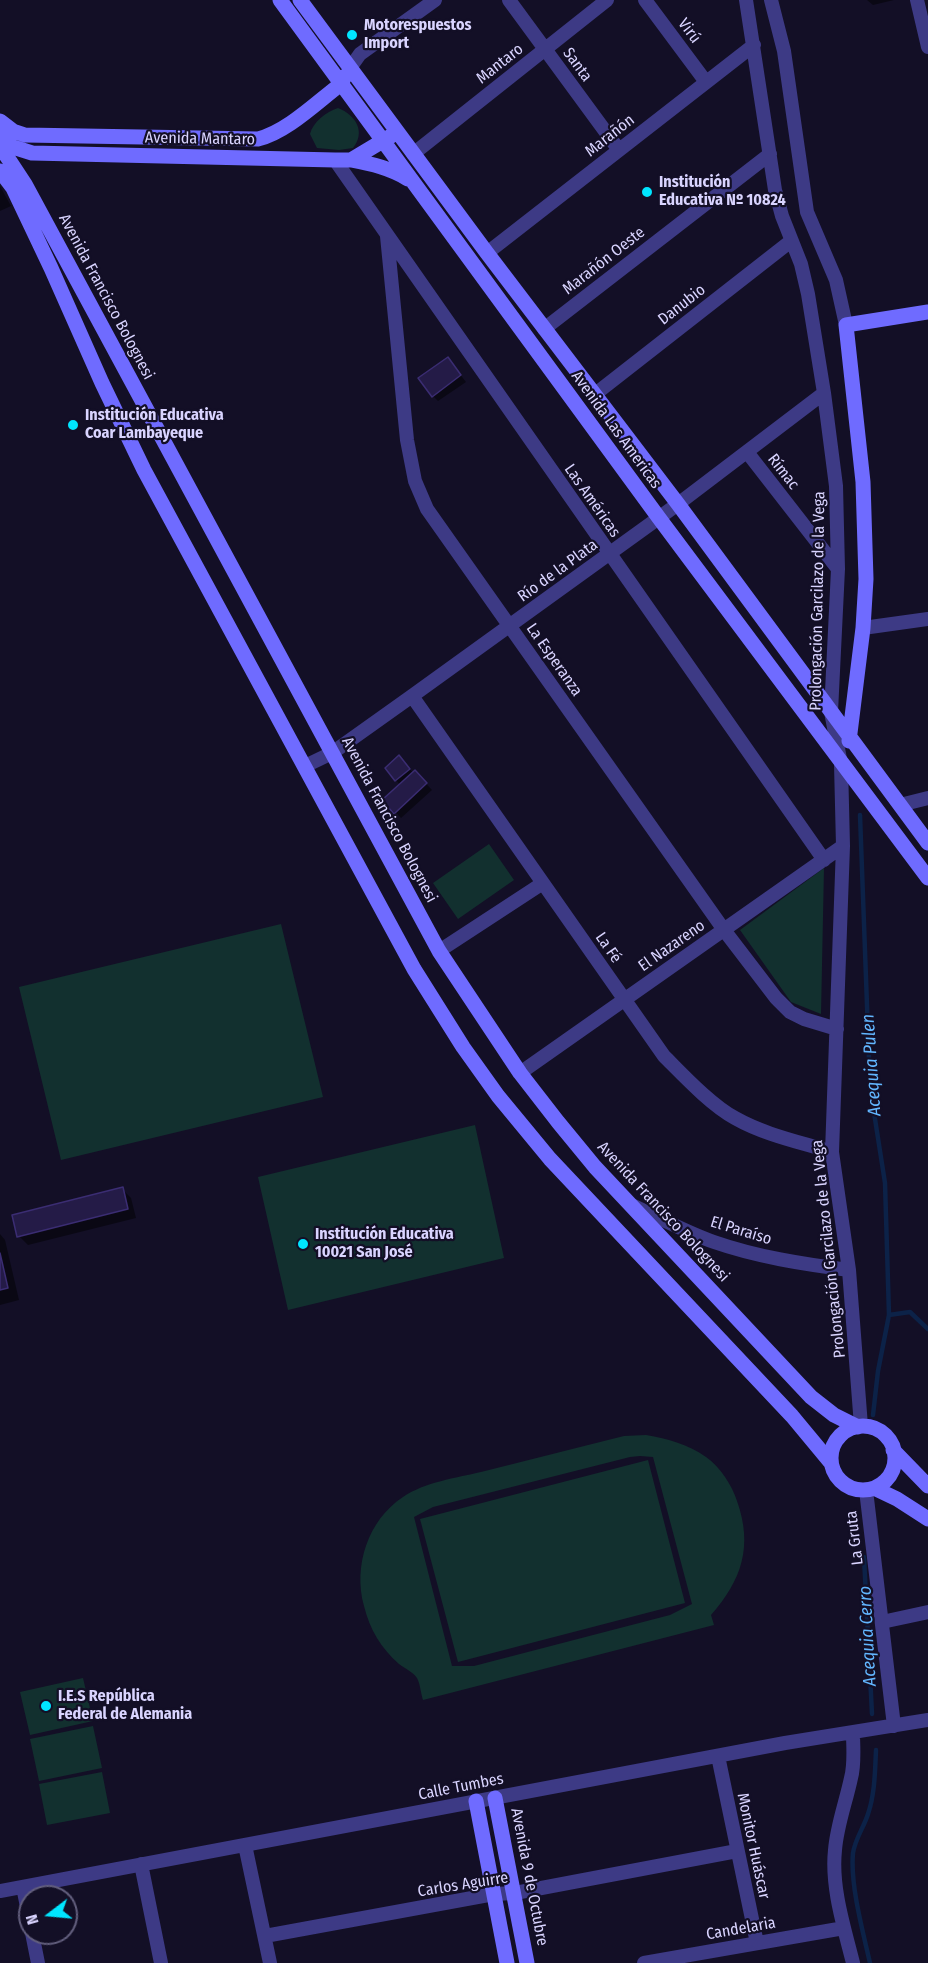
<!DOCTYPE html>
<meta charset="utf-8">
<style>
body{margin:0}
#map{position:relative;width:928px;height:1963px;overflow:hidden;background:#130f26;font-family:"Fira Sans Condensed",sans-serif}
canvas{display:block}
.north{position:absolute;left:18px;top:1885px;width:60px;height:60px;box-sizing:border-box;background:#130f26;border:2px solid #625e7d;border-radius:50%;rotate:254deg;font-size:16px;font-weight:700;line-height:24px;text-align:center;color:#d9d4ff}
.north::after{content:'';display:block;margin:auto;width:21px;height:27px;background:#00e5ff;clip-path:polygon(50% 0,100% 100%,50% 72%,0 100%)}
</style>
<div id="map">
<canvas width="928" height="1963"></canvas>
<div class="north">N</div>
</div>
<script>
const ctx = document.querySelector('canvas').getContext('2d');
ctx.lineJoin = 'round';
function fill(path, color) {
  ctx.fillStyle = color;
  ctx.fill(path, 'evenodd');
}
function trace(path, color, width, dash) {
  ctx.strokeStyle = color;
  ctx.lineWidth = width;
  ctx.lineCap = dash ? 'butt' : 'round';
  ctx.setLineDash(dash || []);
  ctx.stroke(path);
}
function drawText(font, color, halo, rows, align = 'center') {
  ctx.font = font + ' "Fira Sans Condensed",sans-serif';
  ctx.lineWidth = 4.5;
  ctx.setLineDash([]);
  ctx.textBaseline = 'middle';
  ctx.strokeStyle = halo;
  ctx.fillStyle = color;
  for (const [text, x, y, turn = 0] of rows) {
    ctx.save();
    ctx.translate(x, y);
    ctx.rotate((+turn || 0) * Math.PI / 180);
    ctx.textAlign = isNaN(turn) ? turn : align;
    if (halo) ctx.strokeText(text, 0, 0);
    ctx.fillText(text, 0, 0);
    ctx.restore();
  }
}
fill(new Path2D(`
 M338,108C356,115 366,132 353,148L339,150L317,148L310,134C313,122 326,112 338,108Z
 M489,844L514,880L458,919L433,883Z
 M824,868L821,1014L791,1002L740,930Z
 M281,924L323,1097L61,1160L19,987Z
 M475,1125L504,1258L288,1310L258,1177Z
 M646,1435C668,1439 688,1444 706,1457C720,1467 732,1485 737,1501C753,1546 742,1580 711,1615L714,1625L423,1700C421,1694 420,1683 417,1678C413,1672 404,1668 399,1664C381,1648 370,1630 364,1606C353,1566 368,1520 403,1497C425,1482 456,1478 481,1472C529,1460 576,1448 624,1436ZM640,1456L653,1457L692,1604L670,1615L474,1666H452L414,1517L433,1507L630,1457Z
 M648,1460L685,1603L458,1662L420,1519Z
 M83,1678L93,1721L30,1735L20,1692Z
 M93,1726L102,1768L39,1781L30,1739Z
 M102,1772L110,1813L47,1825L39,1784Z`), '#12302f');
fill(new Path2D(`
 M867,0H894L873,5Z
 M0,186L11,206L0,211Z
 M448,359L466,382L438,401L433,396Z
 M405,763L413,773L415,772L432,790L401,818L384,800L400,785L387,768Z
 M122,1189L131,1198L136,1218L28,1245L19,1236Z
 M0,1234L5,1240L19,1300L0,1305Z`), '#0007');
trace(new Path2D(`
 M860,815L870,1087L885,1183L889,1315L878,1371L873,1415
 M889,1315L910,1312L928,1329
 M864,1557L872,1714
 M870,1963C863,1932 850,1885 853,1853C855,1839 864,1827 868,1814C875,1793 875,1771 876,1750`), '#0c2248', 4.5);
const building = new Path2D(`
 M448,357L461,375L432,397L418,378Z
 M399,755L410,769L395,781L385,768Z
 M415,770L427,783L394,814L382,800Z
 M123,1187L128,1209L17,1237L12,1215Z
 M0,1253L8,1288L0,1290Z`);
fill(building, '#241b47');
trace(building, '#3b2d73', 1.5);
trace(new Path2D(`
 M509,0L619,150
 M645,0L706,82
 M746,0L775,190L782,216L801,264L808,294L824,393L836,486L838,569L831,712L841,764L843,846L832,1152L849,1270L861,1426
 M771,0L784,51L807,212L836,280L846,325
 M917,0L928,47
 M350,68L360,54L435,0
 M413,154L607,0
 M335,160L824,860
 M387,236L407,440L415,481L427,509L724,930L776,998L790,1012L804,1019L837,1029
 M487,253L754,45
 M544,329L770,154
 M594,395L791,241
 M747,452L838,569
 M863,628L928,619
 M412,696L664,1056C684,1076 711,1105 735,1118C765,1135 800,1142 832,1152
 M305,766L332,753L412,696L678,504L824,393
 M900,805L928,798
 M439,951L543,883
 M520,1073L843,846
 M634,1206C660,1218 686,1232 714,1242C757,1257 803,1264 849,1270
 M866,1490L894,1726
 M882,1622L928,1612
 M718,1756L757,1943
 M245,1845L270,1963
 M141,1864L161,1963
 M23,1887L30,1922
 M0,1891L785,1743L928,1720
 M32,1933L38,1963
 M265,1936L494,1894L515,1893L737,1851
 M644,1963L844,1928
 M853,1963C844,1927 831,1887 835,1850C837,1825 846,1802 851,1778C855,1764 853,1747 853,1732`), '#3d3a85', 14);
trace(new Path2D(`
 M280,0L659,518L928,878
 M300,0L487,253L678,504L928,843
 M0,121L13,131L25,135L258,139C287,132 317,102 341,84L345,76
 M0,137L13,147L32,153L335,160H351L391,136
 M0,146L25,184L439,951L520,1073L558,1122L595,1167L811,1397L834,1415L858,1427
 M351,160C372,164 390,168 408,179
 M0,171L13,188L51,268L102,383L144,470L414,969L463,1047L498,1096L550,1159L792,1416L831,1463
 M849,741L863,628L866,579L863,482L846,325L928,312
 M831 1458a32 32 0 1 1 64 0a32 32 0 1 1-64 0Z
 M893,1450L928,1486
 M874,1488L897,1499L928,1519
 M495,1798L527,1963
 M476,1801L507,1963`), '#6f6bff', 15);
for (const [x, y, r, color] of [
 [352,35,6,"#00e5ff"],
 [647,192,6,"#00e5ff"],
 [73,425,6,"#00e5ff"],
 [303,1244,6,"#00e5ff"],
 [46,1706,6,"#00e5ff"]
]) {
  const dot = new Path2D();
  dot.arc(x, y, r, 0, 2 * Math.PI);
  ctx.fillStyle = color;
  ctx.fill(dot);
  trace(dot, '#130f26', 2);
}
drawText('bold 16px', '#d9d4ff', '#130f26', [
 ["Motorespuestos",364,26],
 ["Import",364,44],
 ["Institución",659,183],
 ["Educativa Nº 10824",659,201],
 ["Institución Educativa",85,416],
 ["Coar Lambayeque",85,434],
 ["Institución Educativa",315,1235],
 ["10021 San José",315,1253],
 ["I.E.S República",58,1697],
 ["Federal de Alemania",58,1715]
], 'left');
drawText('16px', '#d9d4ff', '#130f26', [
 ["Virú",689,31,53],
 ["Mantaro",500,64,-38],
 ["Santa",577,65,54],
 ["Marañón",610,136,-38],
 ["Avenida Mantaro",200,139,1],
 ["Marañón Oeste",604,261,-38],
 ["Avenida Francisco Bolognesi",106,297,62],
 ["Danubio",682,305,-38],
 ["Avenida Las Americas",616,430,54],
 ["Rímac",783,472,52],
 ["Las Américas",592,501,55],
 ["Río de la Plata",558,571,-36],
 ["Prolongación Garcilazo de la Vega",818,601,-89],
 ["La Esperanza",554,660,55],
 ["Avenida Francisco Bolognesi",389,820,62],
 ["El Nazareno",672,946,-35],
 ["La Fé",608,948,55],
 ["Avenida Francisco Bolognesi",663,1212,47],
 ["El Paraíso",741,1231,17],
 ["Prolongación Garcilazo de la Vega",829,1249,-96],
 ["La Gruta",855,1538,-97],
 ["Calle Tumbes",461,1787,-11],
 ["Monitor Huáscar",753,1846,78],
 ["Avenida 9 de Octubre",529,1877,79],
 ["Carlos Aguirre",463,1885,-9],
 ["Candelaria",741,1929,-10]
]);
drawText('italic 18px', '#62b6ff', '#130f26', [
 ["Acequia Pulen",872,1065,-94],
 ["Acequia Cerro",868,1636,-93]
]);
</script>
